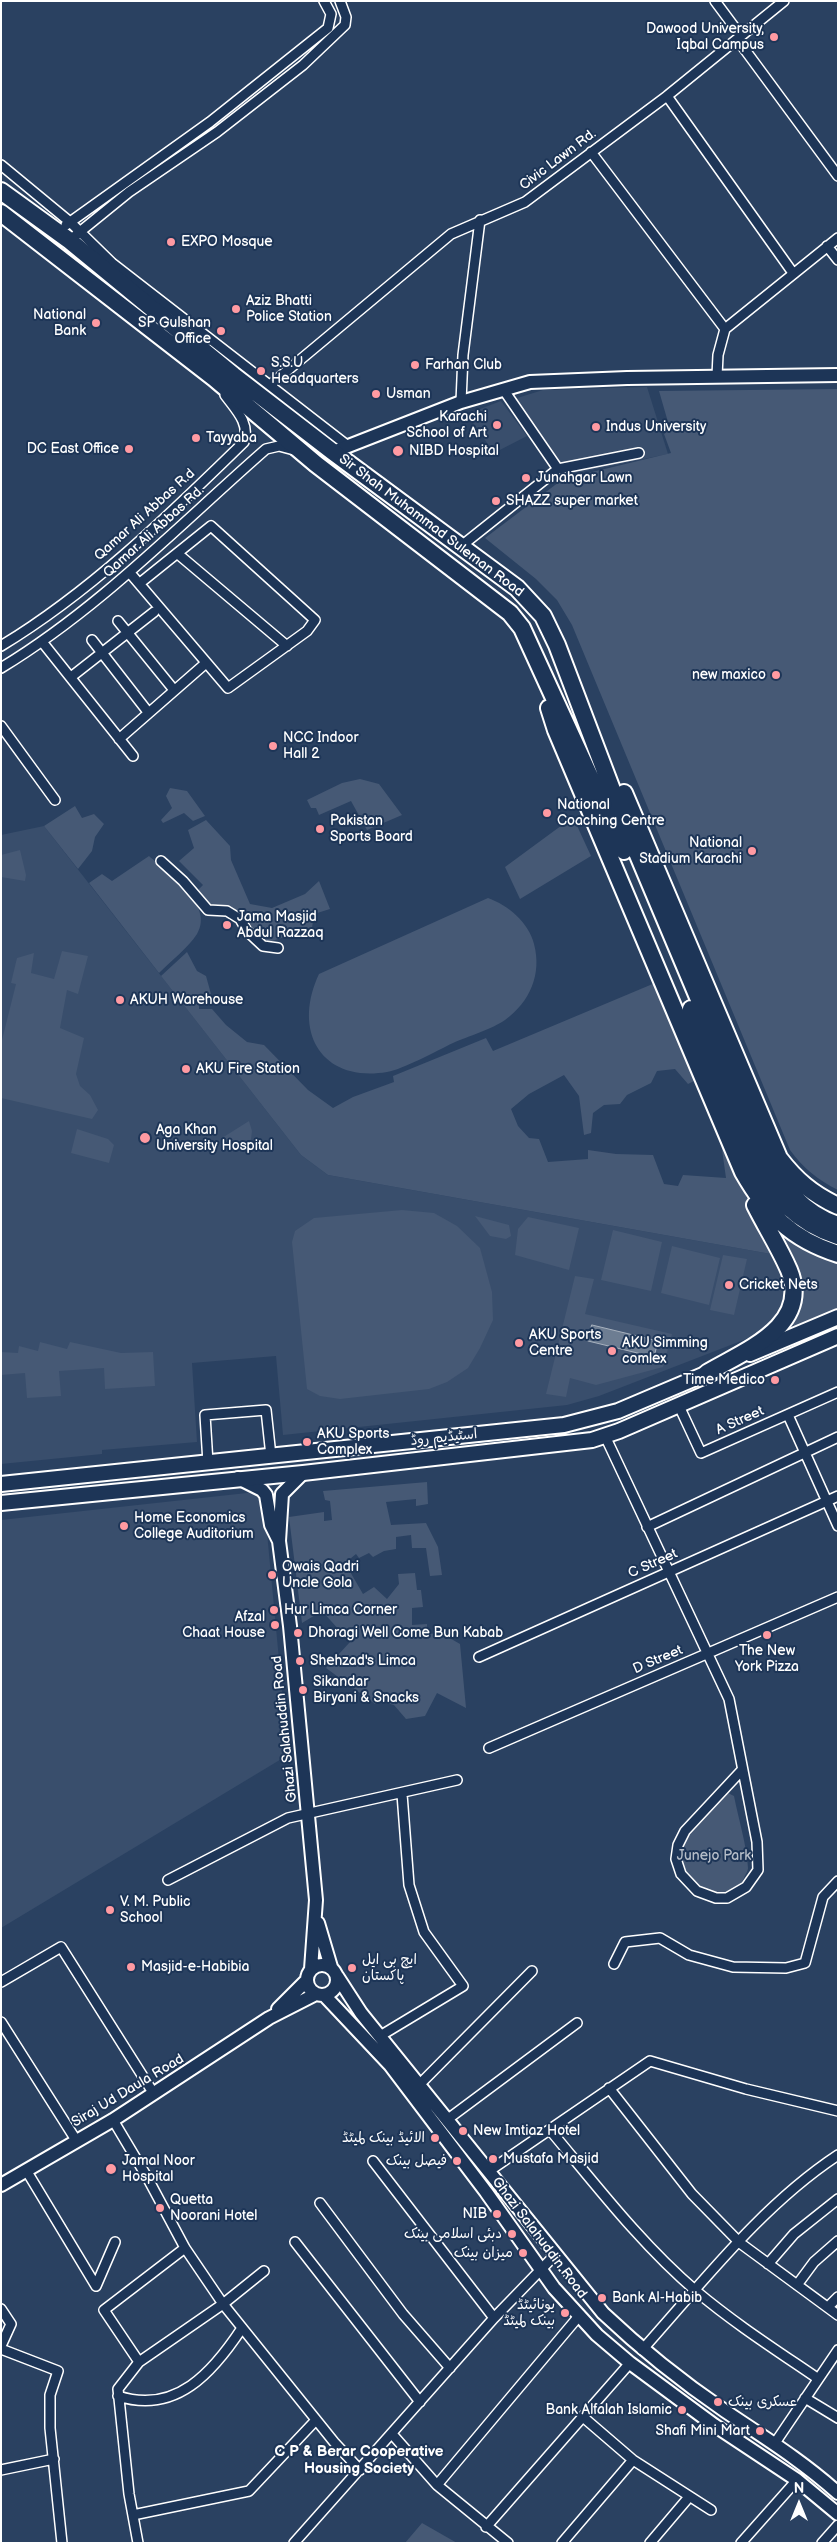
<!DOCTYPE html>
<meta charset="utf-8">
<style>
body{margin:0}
#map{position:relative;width:839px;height:2544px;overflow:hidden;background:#2a4161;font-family:"Balsamiq Sans",sans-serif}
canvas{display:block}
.frame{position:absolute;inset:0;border:2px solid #fff;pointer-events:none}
.north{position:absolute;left:774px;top:2479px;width:50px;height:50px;-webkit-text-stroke:4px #1d3557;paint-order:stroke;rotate:0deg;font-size:14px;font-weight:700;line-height:20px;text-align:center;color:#fff}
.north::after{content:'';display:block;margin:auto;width:18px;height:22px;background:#fff;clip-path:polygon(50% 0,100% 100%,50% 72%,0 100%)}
</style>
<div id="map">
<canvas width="839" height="2544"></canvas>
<div class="frame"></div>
<div class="north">N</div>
</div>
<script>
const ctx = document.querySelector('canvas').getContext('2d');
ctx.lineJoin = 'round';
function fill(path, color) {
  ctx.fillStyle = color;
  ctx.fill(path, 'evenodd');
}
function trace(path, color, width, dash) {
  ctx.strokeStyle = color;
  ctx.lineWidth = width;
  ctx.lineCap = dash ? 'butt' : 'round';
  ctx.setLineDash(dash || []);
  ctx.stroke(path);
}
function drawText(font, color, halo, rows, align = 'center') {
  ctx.font = font + ' "Balsamiq Sans","Playpen Sans Arabic",sans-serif';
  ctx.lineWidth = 4;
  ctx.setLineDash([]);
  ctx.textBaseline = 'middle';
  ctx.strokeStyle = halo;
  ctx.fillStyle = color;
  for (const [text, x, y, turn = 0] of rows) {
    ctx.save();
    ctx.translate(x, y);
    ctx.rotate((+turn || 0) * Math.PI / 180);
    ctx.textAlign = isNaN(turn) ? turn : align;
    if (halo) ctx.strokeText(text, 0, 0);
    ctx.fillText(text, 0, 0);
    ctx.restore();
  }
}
fill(new Path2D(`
 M647,387L668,454L567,475L514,399L543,390Z
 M501,401L527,436L494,453L467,414Z
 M44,826L301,1155L328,1175L771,1254L783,1278L784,1301L780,1317L759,1334L599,1396L567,1405L283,1435L276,1356L192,1363L197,1442L102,1450V1454L1,1464V835Z
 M256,1492L264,1501L288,1755L1,1928V1520Z`), '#394e6c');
fill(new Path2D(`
 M838,389V1190C818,1180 803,1168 790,1150L572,625L557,600L536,579L485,538L563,479L671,453L664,434L670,429L659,391Z
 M360,779L379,784L402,815L367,830L351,801L319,815L316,808H311L307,800L342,783Z
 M170,788L187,791L205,816L193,821L184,813L163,823L161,820L172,808L166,796Z
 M75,806L82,818L94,814L104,824L95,837L92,851L78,869L44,826Z
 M573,817L591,856L520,899L505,867Z
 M206,820L230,846L231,860L250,904L272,908L305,894L319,881L330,909L314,914L312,928L269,942L254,935L247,920L228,908L210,906L197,891L203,885L179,861L194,848L188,830Z
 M20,850L26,875L25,881L1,877V855Z
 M149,856C168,873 215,905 197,934C188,948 171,961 159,973L89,883L102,874L112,881Z
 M488,898C508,905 529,923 534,944C542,974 530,1002 505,1020C494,1028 467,1037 453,1043C436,1051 404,1069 387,1072C321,1083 292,1031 319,974Z
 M62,951L88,956L78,994L67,990L60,1028L84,1038L76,1074L80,1086L90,1095L98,1110L92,1119L1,1098V1044L16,984L11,983L17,958L34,953L31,973L54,979Z
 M187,952L197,971L206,976L211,994L199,1001V1009H212L226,1025L247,1042L264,1045L308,1090L333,1108L353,1097L394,1082L393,1076L486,1038L493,1051L655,983L696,1080L688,1084L675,1069L657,1071L651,1083L627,1095L620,1104L604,1105L593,1113L591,1133L584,1135L579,1096L564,1075L529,1094L511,1109L518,1126L529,1138L539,1139L548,1162L588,1159V1150L616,1154L653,1155L664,1184L678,1186L683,1175L726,1178L720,1135L771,1254L328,1175L301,1155L161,976Z
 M249,1121L252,1131L250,1147L222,1138Z
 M77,1129L108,1139L114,1145L109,1163L71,1153Z
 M402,1210L434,1213L457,1226L480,1248L492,1292L493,1320L480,1348L468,1368L447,1382L429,1389L340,1399L320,1396L307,1389L292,1242L295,1231L314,1218Z
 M475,1216L509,1225L511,1236L506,1239L490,1236Z
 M528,1217L579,1228L569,1270L515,1255L518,1229Z
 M613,1230L662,1242L651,1291L601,1280Z
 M781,1233C799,1246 815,1259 838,1262V1308L800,1328L795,1327L792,1323C803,1294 792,1260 781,1233Z
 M672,1246L720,1258L709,1305L661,1293Z
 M723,1255L747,1259L734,1315L710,1310Z
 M575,1276L594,1279L585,1314L672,1334L663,1367L596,1385L570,1378L566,1397L546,1394Z
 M40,1342L67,1349L70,1342L121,1353L153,1352L155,1386L105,1389L104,1368L59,1371L61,1396L27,1398L25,1373L1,1375V1352L18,1353L19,1346L38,1351Z
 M427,1482L428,1504L416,1506V1499L386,1502L391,1525L426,1523L438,1547L442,1575L430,1576L426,1548H412L411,1535L396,1537V1549L384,1551L373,1557L369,1553L359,1558L356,1554L345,1563L363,1594L374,1587L387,1599L399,1584L398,1574L415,1573L417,1590H421L423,1607L412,1608V1625L427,1624V1634L441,1633L460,1644L466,1708L437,1693L425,1716L406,1719L394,1705L379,1701L375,1704L326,1668L350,1642L322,1611L302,1623L289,1517L324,1512V1521L332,1520L330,1501L325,1500L323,1491Z
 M728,1793L734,1796C738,1817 747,1846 748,1868C748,1871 745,1875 744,1878C728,1913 671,1880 683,1844C686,1836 695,1826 701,1820C709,1810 717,1800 728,1793Z
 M422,2523L457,2543H405Z`), '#465975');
const water = new Path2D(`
 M592,1325L658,1341L654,1357L588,1341Z`);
fill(water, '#6d7d92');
trace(water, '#a7b1be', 1);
const street = new Path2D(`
 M715,1L741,36
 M737,39L838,176
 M667,96L793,273
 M591,152L725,329
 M1,165L70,222L112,263L348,446
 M66,225L210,122L328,28L331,14L324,1
 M76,235L129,192L217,132L303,65L345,25L346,17L340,1
 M827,246L838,260
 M717,376L718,355L725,329L838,238
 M270,385L451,234L525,202L667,96L784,1
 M503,389L558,469
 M461,402L463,355L480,220
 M460,547L558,469L639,453
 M178,554L287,646
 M130,573L228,688L307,631L315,620L211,526L140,583
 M118,621L174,690
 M92,640L148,712
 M43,643L133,756
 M1,646C92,591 168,516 244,442C250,423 236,410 225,395
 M1,668C100,608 179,525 266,449L279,446L294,450
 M71,677L154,612
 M1,726L55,800
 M119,739L206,663
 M161,861L183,881L208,910L227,911L240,919L247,931L263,946L278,948
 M679,1406L701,1453L838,1392
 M788,1415L838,1526
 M605,1436L729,1699L757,1842L758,1870L746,1887L727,1898H716L697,1891L681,1874L676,1859L678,1845L685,1831L742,1770
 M208,1463L205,1415L266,1410L271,1456
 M647,1527L838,1437
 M479,1657L838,1496
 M489,1748L838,1597
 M168,1880L288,1818L457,1780
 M614,1964L625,1942L660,1938L689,1955L733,1967L786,1968L805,1963L823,1897L838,1881
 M1,1982L61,1947L154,2094
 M1,2022L76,2140
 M380,2036L463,1986L424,1932L409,1885L402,1794
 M419,2085L532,1971
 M609,2088L692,2194L740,2243L838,2315
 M448,2119L577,2023
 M113,2120L147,2177L185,2248L223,2304L334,2442L360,2470
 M550,2130C596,2185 641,2244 696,2291C734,2323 776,2350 817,2378
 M373,2161L494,2318
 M26,2170L96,2286
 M489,2171L650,2061L746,2089L838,2111
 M320,2203L403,2314L450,2368
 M295,2242L420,2402
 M768,2264L794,2234L838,2199
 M797,2285L814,2262L838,2241
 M96,2286L115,2242
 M828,2307L838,2297
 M1,2309L11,2324L1,2346
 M1,2349L58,2371L50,2395V2428L62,2543
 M642,2350C703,2282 762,2205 838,2155
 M139,2362L104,2310L185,2248
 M118,2396C176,2415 213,2372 242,2328
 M805,2398L838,2418
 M583,2417L633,2460L711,2510
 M392,2434L437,2485L508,2543
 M775,2443L838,2350
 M1,2470L54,2459
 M437,2485L579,2316
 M133,2515L249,2491L316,2420
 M486,2527L630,2363
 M138,2543L129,2494L118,2389L139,2362L223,2304L264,2271
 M294,2543L494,2318L555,2255
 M562,2543L633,2460
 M650,2543L689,2497
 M741,2543L797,2480
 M822,2543L838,2525`);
const secondary = new Path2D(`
 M333,452L461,402L530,382L627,378L838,375
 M303,1473L282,1494L279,1541L290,1626L316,1900L311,1969
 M238,1478L262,1490L266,1495L271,1525L279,1541
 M318,1923L331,1967
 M307 1980a15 15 0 1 1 30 0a15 15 0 1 1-30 0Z
 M337,1976L361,2013L603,2313C641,2349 681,2381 725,2411C765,2438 801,2460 838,2493
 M324,1995L390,2065L486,2192L554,2288L597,2335L630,2363L714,2425L797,2480L838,2514
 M278,2009L307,1980
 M1,2185L113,2120L269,2018L316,1994`);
const primary = new Path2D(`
 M750,1354L838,1317
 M1,1484L564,1425L618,1411L717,1369
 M1,1503L303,1473L592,1440L619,1431L838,1336`);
const highway = new Path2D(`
 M1,191L70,241L233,375L333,452L517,588L543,616L557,645L627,829L765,1156C782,1186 803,1214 838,1225
 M1,213L214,378L316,464L510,613L522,628L624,851
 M549,708L556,730L743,1172C767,1214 791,1239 838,1254
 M624,793L779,1158C796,1180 812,1194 838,1206
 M691,1009L753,1160C773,1196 797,1223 838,1236
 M707,1373C744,1351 812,1326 789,1270C779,1247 766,1227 755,1205`);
trace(street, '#fff', 12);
trace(secondary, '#fff', 16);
trace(primary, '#fff', 18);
trace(highway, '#fff', 20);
trace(street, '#1d3557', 9);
trace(secondary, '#1d3557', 12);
trace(primary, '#1d3557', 14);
trace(highway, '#1d3557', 16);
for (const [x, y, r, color] of [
 [774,37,5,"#ff9aa2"],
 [171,242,5,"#ff9aa2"],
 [236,309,5,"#ff9aa2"],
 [96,323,5,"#ff9aa2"],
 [221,331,5,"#ff9aa2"],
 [415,365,5,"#ff9aa2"],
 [261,371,5,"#ff9aa2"],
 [376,394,5,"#ff9aa2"],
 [497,425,5,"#ff9aa2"],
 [596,427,5,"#ff9aa2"],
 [196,438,5,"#ff9aa2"],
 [129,449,5,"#ff9aa2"],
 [398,451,6,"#ff9aa2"],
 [526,478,5,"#ff9aa2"],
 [496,501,5,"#ff9aa2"],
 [776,675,5,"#ff9aa2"],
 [273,746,5,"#ff9aa2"],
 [547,813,5,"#ff9aa2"],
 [320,829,5,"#ff9aa2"],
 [752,851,5,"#ff9aa2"],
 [227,925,5,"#ff9aa2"],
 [120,1000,5,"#ff9aa2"],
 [186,1069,5,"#ff9aa2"],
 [145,1138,6,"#ff9aa2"],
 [729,1285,5,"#ff9aa2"],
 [519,1343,5,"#ff9aa2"],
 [612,1351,5,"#ff9aa2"],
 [775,1380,5,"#ff9aa2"],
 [307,1442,5,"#ff9aa2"],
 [124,1526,5,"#ff9aa2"],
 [272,1575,5,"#ff9aa2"],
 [274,1610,5,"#ff9aa2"],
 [275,1625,5,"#ff9aa2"],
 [298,1633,5,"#ff9aa2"],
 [767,1635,5,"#ff9aa2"],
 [300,1661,5,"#ff9aa2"],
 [303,1690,5,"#ff9aa2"],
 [110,1910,5,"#ff9aa2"],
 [131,1967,5,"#ff9aa2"],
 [352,1968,5,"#ff9aa2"],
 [463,2131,5,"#ff9aa2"],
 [435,2138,5,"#ff9aa2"],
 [493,2159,5,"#ff9aa2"],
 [457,2161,5,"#ff9aa2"],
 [111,2169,6,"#ff9aa2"],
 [160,2208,5,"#ff9aa2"],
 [497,2214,5,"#ff9aa2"],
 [512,2234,5,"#ff9aa2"],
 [523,2253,5,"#ff9aa2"],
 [602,2298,5,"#ff9aa2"],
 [565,2313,5,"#ff9aa2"],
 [718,2402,5,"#ff9aa2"],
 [682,2410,5,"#ff9aa2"],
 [760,2431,5,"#ff9aa2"]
]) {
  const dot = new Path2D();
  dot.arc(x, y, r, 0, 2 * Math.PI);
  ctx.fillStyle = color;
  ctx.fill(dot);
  trace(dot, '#1d3557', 2);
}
drawText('14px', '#fff', '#1d3557', [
 ["Dawood University,",764,29,"right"],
 ["Iqbal Campus",764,45,"right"],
 ["EXPO Mosque",181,242],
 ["Aziz Bhatti",246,301],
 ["Police Station",246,317],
 ["National",86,315,"right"],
 ["Bank",86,331,"right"],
 ["SP Gulshan",211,323,"right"],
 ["Office",211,339,"right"],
 ["S.S.U",271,363],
 ["Headquarters",271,379],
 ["Farhan Club",425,365],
 ["Usman",386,394],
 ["Karachi",487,417,"right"],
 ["School of Art",487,433,"right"],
 ["Indus University",606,427],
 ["Tayyaba",206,438],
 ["DC East Office",119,449,"right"],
 ["NIBD Hospital",409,451],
 ["Junahgar Lawn",536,478],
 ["SHAZZ super market",506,501],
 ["new maxico",766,675,"right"],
 ["NCC Indoor",283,738],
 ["Hall 2",283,754],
 ["National",557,805],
 ["Coaching Centre",557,821],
 ["Pakistan",330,821],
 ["Sports Board",330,837],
 ["National",742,843,"right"],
 ["Stadium Karachi",742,859,"right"],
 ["Jama Masjid",237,917],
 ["Abdul Razzaq",237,933],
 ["AKUH Warehouse",130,1000],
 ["AKU Fire Station",196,1069],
 ["Aga Khan",156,1130],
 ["University Hospital",156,1146],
 ["Cricket Nets",739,1285],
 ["AKU Sports",529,1335],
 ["Centre",529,1351],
 ["AKU Simming",622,1343],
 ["comlex",622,1359],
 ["Time Medico",765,1380,"right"],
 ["AKU Sports",317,1434],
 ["Complex",317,1450],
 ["Home Economics",134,1518],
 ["College Auditorium",134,1534],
 ["Owais Qadri",282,1567],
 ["Uncle Gola",282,1583],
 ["Hur Limca Corner",284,1610],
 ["Afzal",265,1617,"right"],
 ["Chaat House",265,1633,"right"],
 ["Dhoragi Well Come Bun Kabab",308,1633],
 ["The New",767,1651,"center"],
 ["York Pizza",767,1667,"center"],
 ["Shehzad's Limca",310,1661],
 ["Sikandar",313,1682],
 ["Biryani & Snacks",313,1698],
 ["V. M. Public",120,1902],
 ["School",120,1918],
 ["ایچ بی ایل",362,1960],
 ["پاکستان",362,1976],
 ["Masjid-e-Habibia",141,1967],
 ["New Imtiaz Hotel",473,2131],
 ["الائیڈ بینک لمیٹڈ",425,2138,"right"],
 ["Mustafa Masjid",503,2159],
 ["Jamal Noor",122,2161],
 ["Hospital",122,2177],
 ["فیصل بینک",447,2161,"right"],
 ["Quetta",170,2200],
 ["Noorani Hotel",170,2216],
 ["NIB",487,2214,"right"],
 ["دبئی اسلامی بینک",502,2234,"right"],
 ["میزان بینک",513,2253,"right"],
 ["Bank Al-Habib",612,2298],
 ["یونائیٹڈ",555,2305,"right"],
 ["بینک لمیٹڈ",555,2321,"right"],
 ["عسکری بینک",728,2402],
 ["Bank Alfalah Islamic",672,2410,"right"],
 ["Shafi Mini Mart",750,2431,"right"]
], 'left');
drawText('14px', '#fff', '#1d3557', [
 ["Civic Lawn Rd.",558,160,-37],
 ["Qamar Ali Abbas R.d",145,515,-42],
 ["Sir Shah Muhammad Suleman Road",431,526,37],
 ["Qamar Ali Abbas Rd.",154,532,-42],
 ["A Street",740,1421,-24],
 ["اسٹیڈیم روڈ",444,1438,-6],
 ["C Street",653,1564,-24],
 ["D Street",658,1660,-23],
 ["Ghazi Salahuddin Road",285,1729,-96],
 ["Siraj Ud Daula Road",128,2091,-31],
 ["Ghazi Salahuddin Road",539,2238,53]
]);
drawText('14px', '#b5bdc8', '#1d3557', [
 ["Junejo Park",714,1856]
]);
drawText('bold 15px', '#fff', '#1d3557', [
 ["C P & Berar Cooperative",359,2452],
 ["Housing Society",359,2469]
]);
</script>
